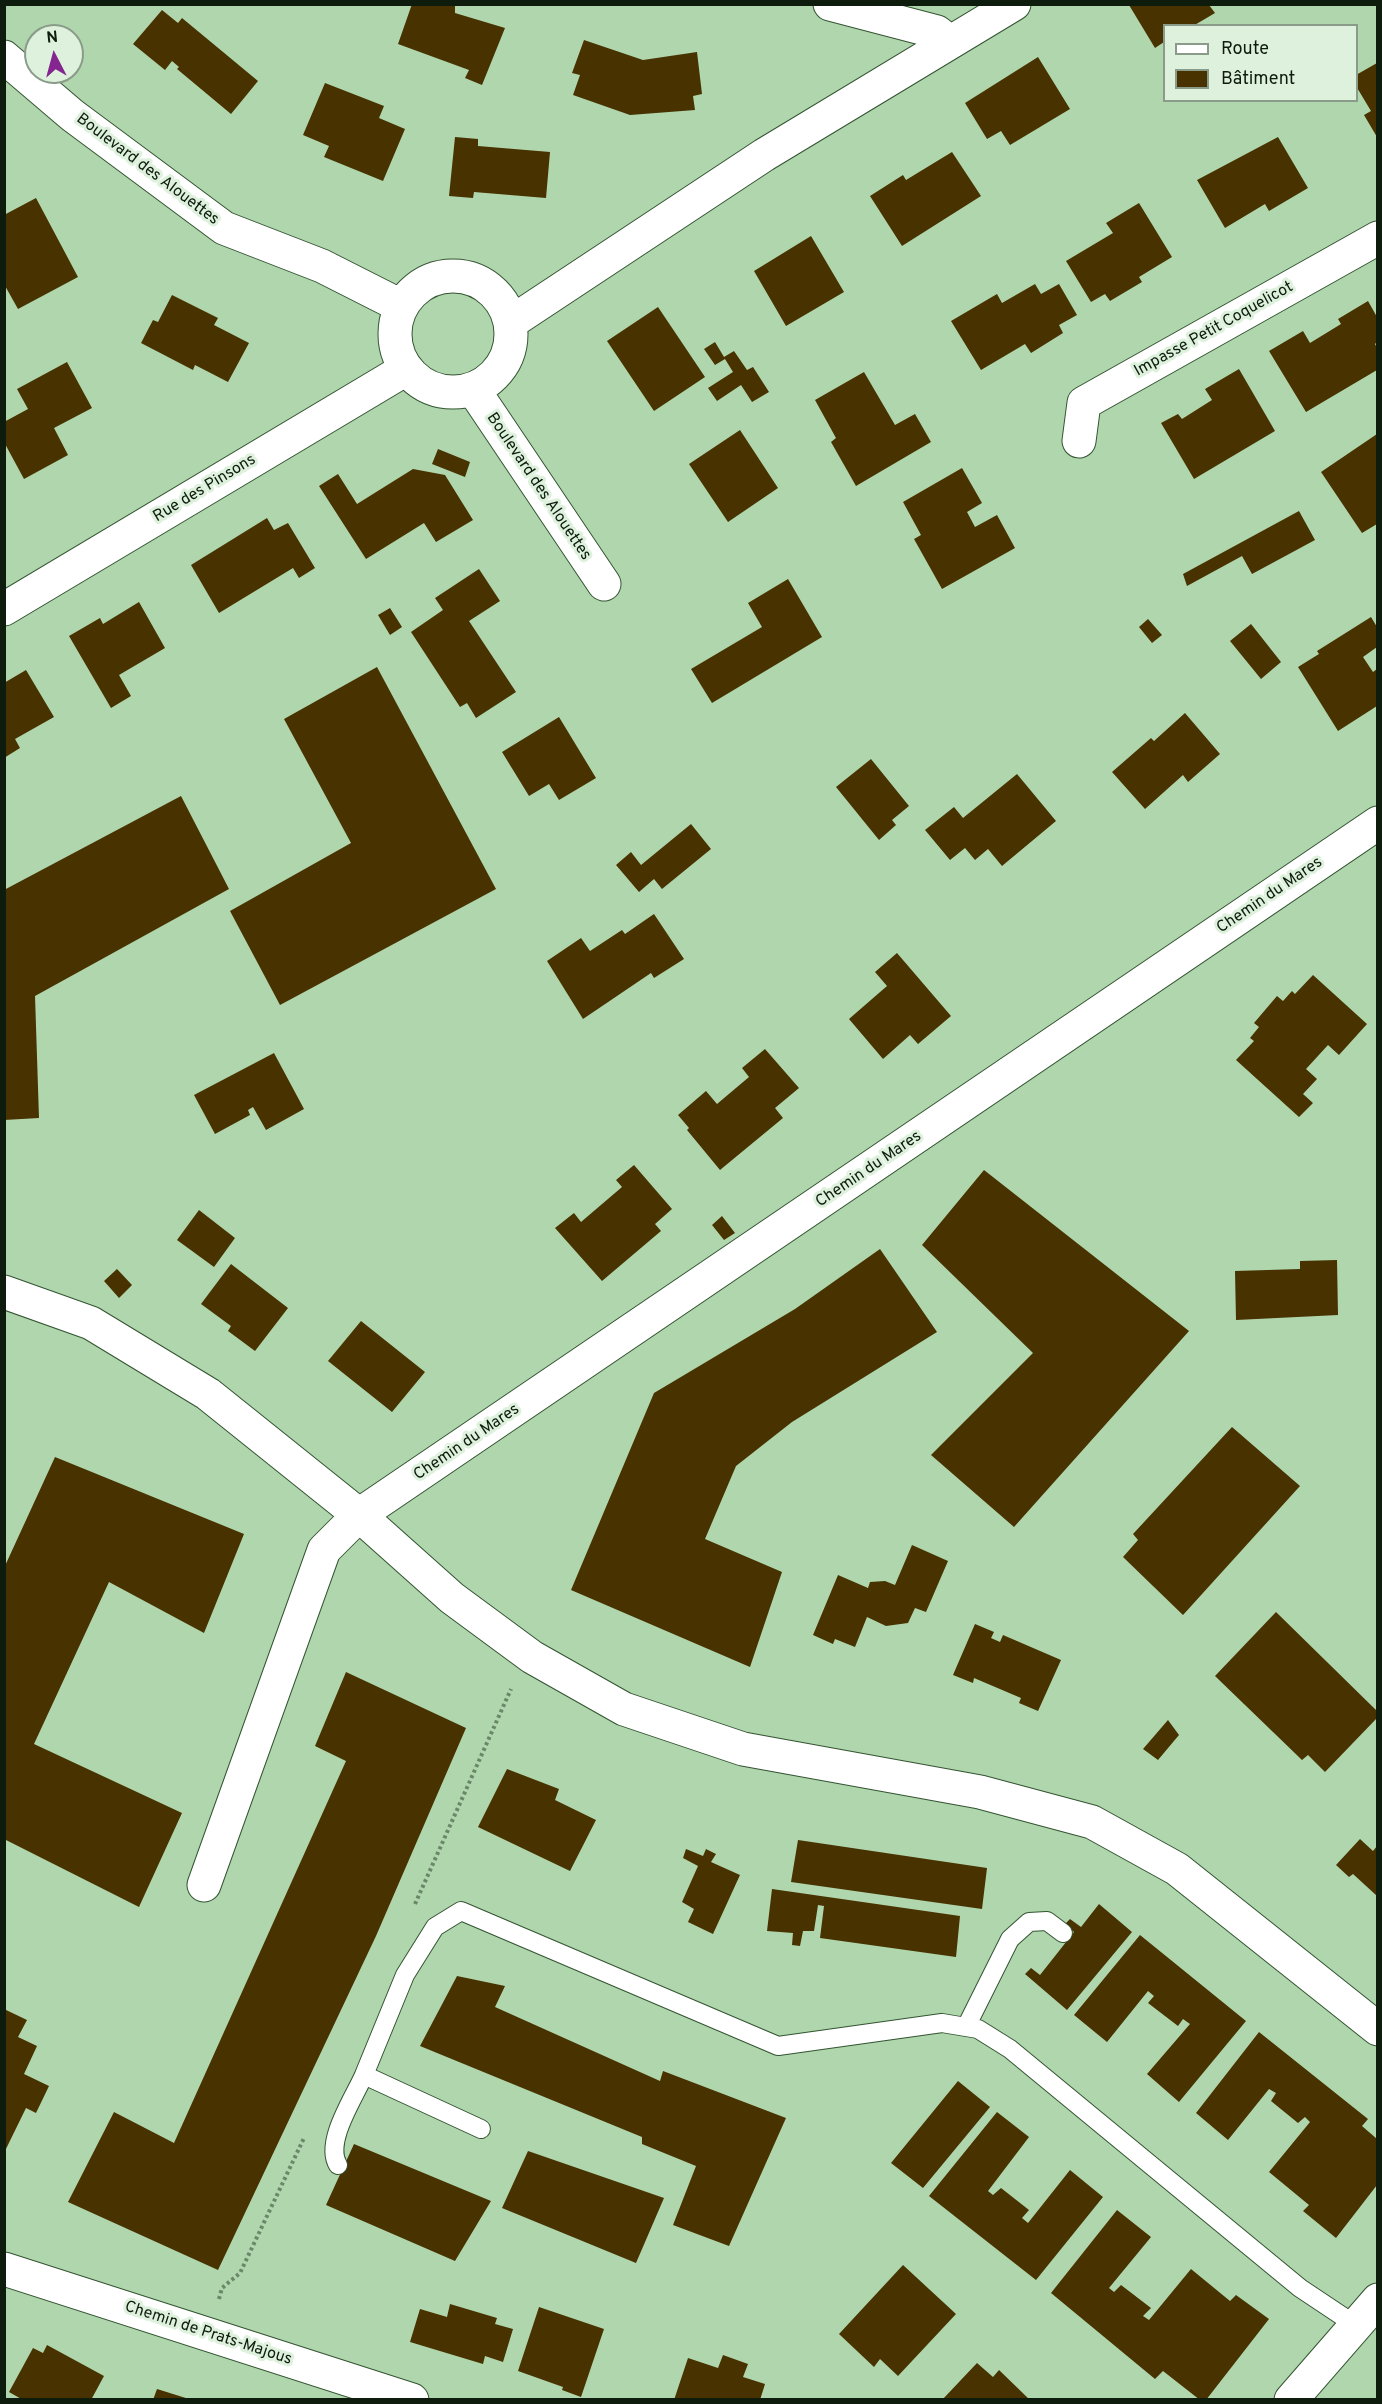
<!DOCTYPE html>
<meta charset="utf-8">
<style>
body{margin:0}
#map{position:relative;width:1382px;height:2404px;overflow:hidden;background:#b0d6ad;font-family:Overpass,sans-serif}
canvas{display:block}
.frame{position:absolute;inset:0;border:6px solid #0d1c0d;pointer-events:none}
.legend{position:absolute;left:1163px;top:24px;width:195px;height:78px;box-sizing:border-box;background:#ddf1dc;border:2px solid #8a9c89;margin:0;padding:8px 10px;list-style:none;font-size:18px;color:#0d1c0d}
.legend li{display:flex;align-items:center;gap:12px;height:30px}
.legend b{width:30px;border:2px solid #8a9c89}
.north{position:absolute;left:24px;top:24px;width:60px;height:60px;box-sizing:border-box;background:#ddf1dc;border:2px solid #8a9c89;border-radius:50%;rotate:354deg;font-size:16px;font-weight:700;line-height:24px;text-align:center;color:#0d1c0d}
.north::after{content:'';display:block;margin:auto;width:21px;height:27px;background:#852690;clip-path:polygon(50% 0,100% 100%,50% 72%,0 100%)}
</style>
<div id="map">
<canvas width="1382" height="2404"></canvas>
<div class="frame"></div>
<ul class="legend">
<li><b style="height:8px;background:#fff"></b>Route</li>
<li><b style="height:16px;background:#473200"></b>Bâtiment</li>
</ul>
<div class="north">N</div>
</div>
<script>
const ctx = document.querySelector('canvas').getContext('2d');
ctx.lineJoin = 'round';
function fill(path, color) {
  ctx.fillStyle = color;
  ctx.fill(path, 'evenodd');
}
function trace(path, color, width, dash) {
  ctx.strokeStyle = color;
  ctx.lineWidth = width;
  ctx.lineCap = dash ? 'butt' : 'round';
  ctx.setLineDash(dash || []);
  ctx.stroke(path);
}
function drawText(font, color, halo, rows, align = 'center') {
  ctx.font = font + ' Overpass,sans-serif';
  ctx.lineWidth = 6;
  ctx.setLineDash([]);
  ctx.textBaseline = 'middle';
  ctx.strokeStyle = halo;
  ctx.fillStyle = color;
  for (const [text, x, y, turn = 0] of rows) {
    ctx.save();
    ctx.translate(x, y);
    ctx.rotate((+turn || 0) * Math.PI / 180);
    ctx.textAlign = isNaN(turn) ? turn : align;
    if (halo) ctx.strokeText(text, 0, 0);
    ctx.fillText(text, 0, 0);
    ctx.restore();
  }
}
fill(new Path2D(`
 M412,4H455V13L505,28L482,85L465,78L469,70L398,44Z
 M1129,5H1209L1215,13L1193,26H1164V42L1155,48Z
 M162,10L178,23L182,18L258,81L231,114L177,69L179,67L172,61L165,70L133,44Z
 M584,40L643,60L697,52L702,94L693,96L695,110L630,115L573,95L580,75L572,73Z
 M1038,57L1070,109L1010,145L1001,131L987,139L965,103Z
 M1377,63V137L1364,115L1371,111L1356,86V75Z
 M325,83L384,106L379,118L405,129L383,181L324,157L329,146L303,135Z
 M455,137L478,139V146L550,152L546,198L474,192L473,198L449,196Z
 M1278,137L1308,188L1269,211L1265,204L1225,228L1197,180Z
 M952,152L981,196L902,246L870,196L903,175L906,180Z
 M36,198L78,277L18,309L4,284V215Z
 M1139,203L1172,257L1139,277L1142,282L1110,301L1105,294L1091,302L1066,261L1113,233L1106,223Z
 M811,236L844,292L786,326L754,271Z
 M1035,284L1041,294L1059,284L1077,315L1059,325L1063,333L1031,353L1025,344L981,370L951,321L997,294L1002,303Z
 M172,295L218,318L214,325L249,343L228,382L195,365L193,370L141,343L153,320L158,322Z
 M1368,301L1377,317V342L1375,344L1377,348V370L1306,412L1269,351L1303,331L1310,343L1341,324L1338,319Z
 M658,307L705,377L654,411L607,341Z
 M715,342L724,357L734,351L747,370L753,367L769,392L752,402L741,385L717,401L708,388L733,372L725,359L715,365L704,349Z
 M67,362L92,408L54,428L68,455L24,479L4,442V422L28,409L17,389Z
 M1239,369L1275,431L1194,479L1161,423L1178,414L1182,419L1212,400L1205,389Z
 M864,372L895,425L915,414L931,442L856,486L831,442L836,438L815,400Z
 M740,430L778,488L728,522L689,464Z
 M1377,434V524L1362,533L1321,472Z
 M438,449L470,462L465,477L432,464Z
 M962,468L982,503L967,512L975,527L997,515L1015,548L942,589L914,539L921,535L903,502Z
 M413,469L445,475L473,520L436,542L424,523L366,559L319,486L338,474L357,504Z
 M1299,511L1315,540L1252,574L1242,556L1187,586L1183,574Z
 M267,518L274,530L288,523L315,568L299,578L293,568L219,613L191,565Z
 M479,569L500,601L469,621L516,692L476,718L467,703L460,707L411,632L443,610L435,598Z
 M788,579L822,637L712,703L691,669L762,627L748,603Z
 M139,602L165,648L119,675L131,696L111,708L69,636L100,618L103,624Z
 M390,608L402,627L390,635L378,615Z
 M1371,617L1377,627V647L1363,657L1373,672L1377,669V706L1338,731L1298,667L1319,654L1317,651Z
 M1148,619L1162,635L1152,643L1139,627Z
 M1251,624L1281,662L1261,679L1230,641Z
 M377,667L496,889L280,1005L230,911L351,843L284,719Z
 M26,670L54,717L15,739L20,748L4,758V683Z
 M1185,713L1220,754L1188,782L1183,775L1145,809L1112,772L1151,738L1154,741Z
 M559,717L596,778L559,800L549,784L529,796L502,752Z
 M871,759L909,806L892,820L896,825L879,840L836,787Z
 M1017,774L1056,821L1002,866L988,849L975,860L965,848L950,860L925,830L954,807L963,818Z
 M181,796L229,889L35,996L39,1118L4,1120V890Z
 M691,824L711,849L662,889L654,879L639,892L616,865L631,852L641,865Z
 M654,914L684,959L654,978L651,973L583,1019L547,961L581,938L590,951L622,930L625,934Z
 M897,953L951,1016L918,1044L910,1035L883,1059L849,1019L887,986L875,972Z
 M1313,975L1367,1024L1339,1055L1328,1045L1306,1069L1317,1079L1303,1094L1313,1103L1299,1117L1236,1060L1254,1041L1250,1038L1259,1027L1254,1023L1277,996L1283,1001L1292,991L1295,994Z
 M765,1049L799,1088L775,1108L783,1118L720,1170L687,1130L689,1128L678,1115L706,1091L717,1104L749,1077L742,1068Z
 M274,1053L304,1109L266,1130L253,1107L248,1110L250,1115L215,1134L194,1095Z
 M634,1165L672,1209L655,1224L661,1231L602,1281L555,1228L574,1213L581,1222L622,1187L616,1180Z
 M984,1170L1189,1331L1014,1527L931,1455L1033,1353L922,1245Z
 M199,1210L235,1238L214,1267L177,1240Z
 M722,1216L735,1233L724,1240L712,1225Z
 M880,1249L937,1332L792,1422L736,1466L705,1539L782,1572L750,1667L571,1590L654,1393L795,1309Z
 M1337,1260L1338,1315L1236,1320L1235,1271L1300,1269V1261Z
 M231,1264L288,1308L255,1351L228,1331L231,1326L201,1304Z
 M117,1269L132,1285L119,1298L104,1281Z
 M361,1321L425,1372L392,1412L328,1361Z
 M1232,1427L1300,1486L1183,1615L1123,1557L1138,1540L1133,1534Z
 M55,1457L244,1534L204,1633L109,1582L34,1744L182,1813L139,1907L4,1839V1568Z
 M912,1545L948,1561L926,1612L915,1608L908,1623L886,1626L867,1617L855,1647L835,1639L833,1644L813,1635L838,1575L868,1588L870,1582L885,1581L895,1585Z
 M1276,1612L1377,1711V1718L1325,1772L1308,1755L1302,1760L1215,1676Z
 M975,1624L994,1632L991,1638L1000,1642L1003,1635L1061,1660L1038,1711L1019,1703L1021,1698L974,1678L973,1683L953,1675Z
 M346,1672L466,1728L376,1936L218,2270L68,2202L114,2112L174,2143L346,1761L315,1746Z
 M1168,1720L1179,1735L1158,1760L1143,1749Z
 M507,1769L559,1789L555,1800L596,1820L570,1871L478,1827Z
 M1360,1839L1373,1851L1377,1846V1896L1353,1874L1349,1877L1336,1865Z
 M798,1840L987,1868L982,1909L791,1882Z
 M686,1849L703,1856L706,1849L716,1854L711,1862L740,1875L713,1934L688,1922L694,1909L682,1902L698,1866L683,1858Z
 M772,1889L960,1916L956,1957L820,1938L824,1906L818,1905L814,1931H803L800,1946L792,1945L793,1933L767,1931Z
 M1099,1904L1132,1932L1067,2010L1025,1974L1031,1968L1040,1975L1074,1932L1065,1924L1070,1919L1081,1927Z
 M1140,1935L1246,2021L1179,2102L1147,2074L1190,2024L1183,2019L1178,2026L1148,2003L1154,1996L1148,1991L1107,2042L1074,2015Z
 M457,1976L505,1986L495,2007L660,2081L663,2071L786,2118L729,2246L673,2225L696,2166L642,2144V2137L420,2046Z
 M4,2009L27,2020L18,2037L37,2046L24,2074L49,2086L36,2113L26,2108L4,2153Z
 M1259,2032L1368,2119L1362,2126L1377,2139V2185L1336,2238L1303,2211L1309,2205L1269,2172L1310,2122L1305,2117L1298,2123L1271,2101L1276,2093L1269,2089L1228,2140L1196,2113Z
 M958,2081L990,2107L923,2188L891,2163Z
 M997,2112L1029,2137L988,2191L993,2195L1001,2188L1029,2210L1022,2218L1028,2223L1070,2170L1103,2197L1036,2280L929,2196Z
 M354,2144L491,2201L455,2261L326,2205Z
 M528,2151L664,2198L636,2263L502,2208Z
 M1117,2210L1151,2237L1109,2288L1114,2292L1121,2285L1151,2308L1143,2316L1149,2320L1191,2269L1230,2301L1236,2295L1269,2319L1206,2400H1200L1163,2371L1155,2379L1051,2293Z
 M903,2265L956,2314L898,2376L880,2359L874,2367L839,2334Z
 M450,2304L497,2318L495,2324L513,2329L503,2362L485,2356L483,2364L410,2342L420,2309L447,2317Z
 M539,2307L604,2329L581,2397L562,2390L563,2387L518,2371Z
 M47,2345L104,2376L91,2400H23L9,2392L33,2348L43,2353Z
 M723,2355L748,2364L743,2377L765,2384L760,2400H674L688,2358L718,2368Z
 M977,2363L993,2377L999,2370L1030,2400H942Z
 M157,2389L189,2399V2400H153Z`), '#473200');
const lane = new Path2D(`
 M966,2027L1010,1939L1029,1922L1047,1921L1063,1933
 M481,2129L364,2075L405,1975L435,1927L461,1911L778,2046L942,2023L978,2029L1010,2049L1300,2288L1357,2326
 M338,2165C324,2142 354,2098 364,2075`);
const street = new Path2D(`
 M830,4L937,32L950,42
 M4,57L72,115L224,228L322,266L401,306
 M395 334a58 58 0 1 1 116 0a58 58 0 1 1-116 0Z
 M510,323L764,155L1014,4
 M473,389L604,584
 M1079,441L1084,403L1378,238
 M4,609L406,369
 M204,1885L324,1550L359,1515L1378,823
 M4,2269L412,2400
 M1291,2400L1378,2300`);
const secondary = new Path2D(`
 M4,1292L91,1323L208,1394L359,1515L452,1598L532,1657L624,1709L743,1749L980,1792L1092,1822L1177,1869L1378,2029`);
trace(lane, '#335431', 20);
trace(street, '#335431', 35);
trace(secondary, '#335431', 35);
trace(new Path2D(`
 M415,1904L511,1689
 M219,2299L222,2288L240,2273L304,2138`), '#6b8769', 4, [3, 3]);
trace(lane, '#fff', 18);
trace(street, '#fff', 33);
trace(secondary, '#fff', 33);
drawText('16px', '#0d1c0d', '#ddf1dc', [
 ["Boulevard des Alouettes",147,170,37],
 ["Impasse Petit Coquelicot",1214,330,-29],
 ["Boulevard des Alouettes",538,487,56],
 ["Rue des Pinsons",205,489,-31],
 ["Chemin du Mares",1270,896,-34],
 ["Chemin du Mares",869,1170,-34],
 ["Chemin du Mares",467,1443,-34],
 ["Chemin de Prats-Majous",208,2334,18]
]);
</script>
